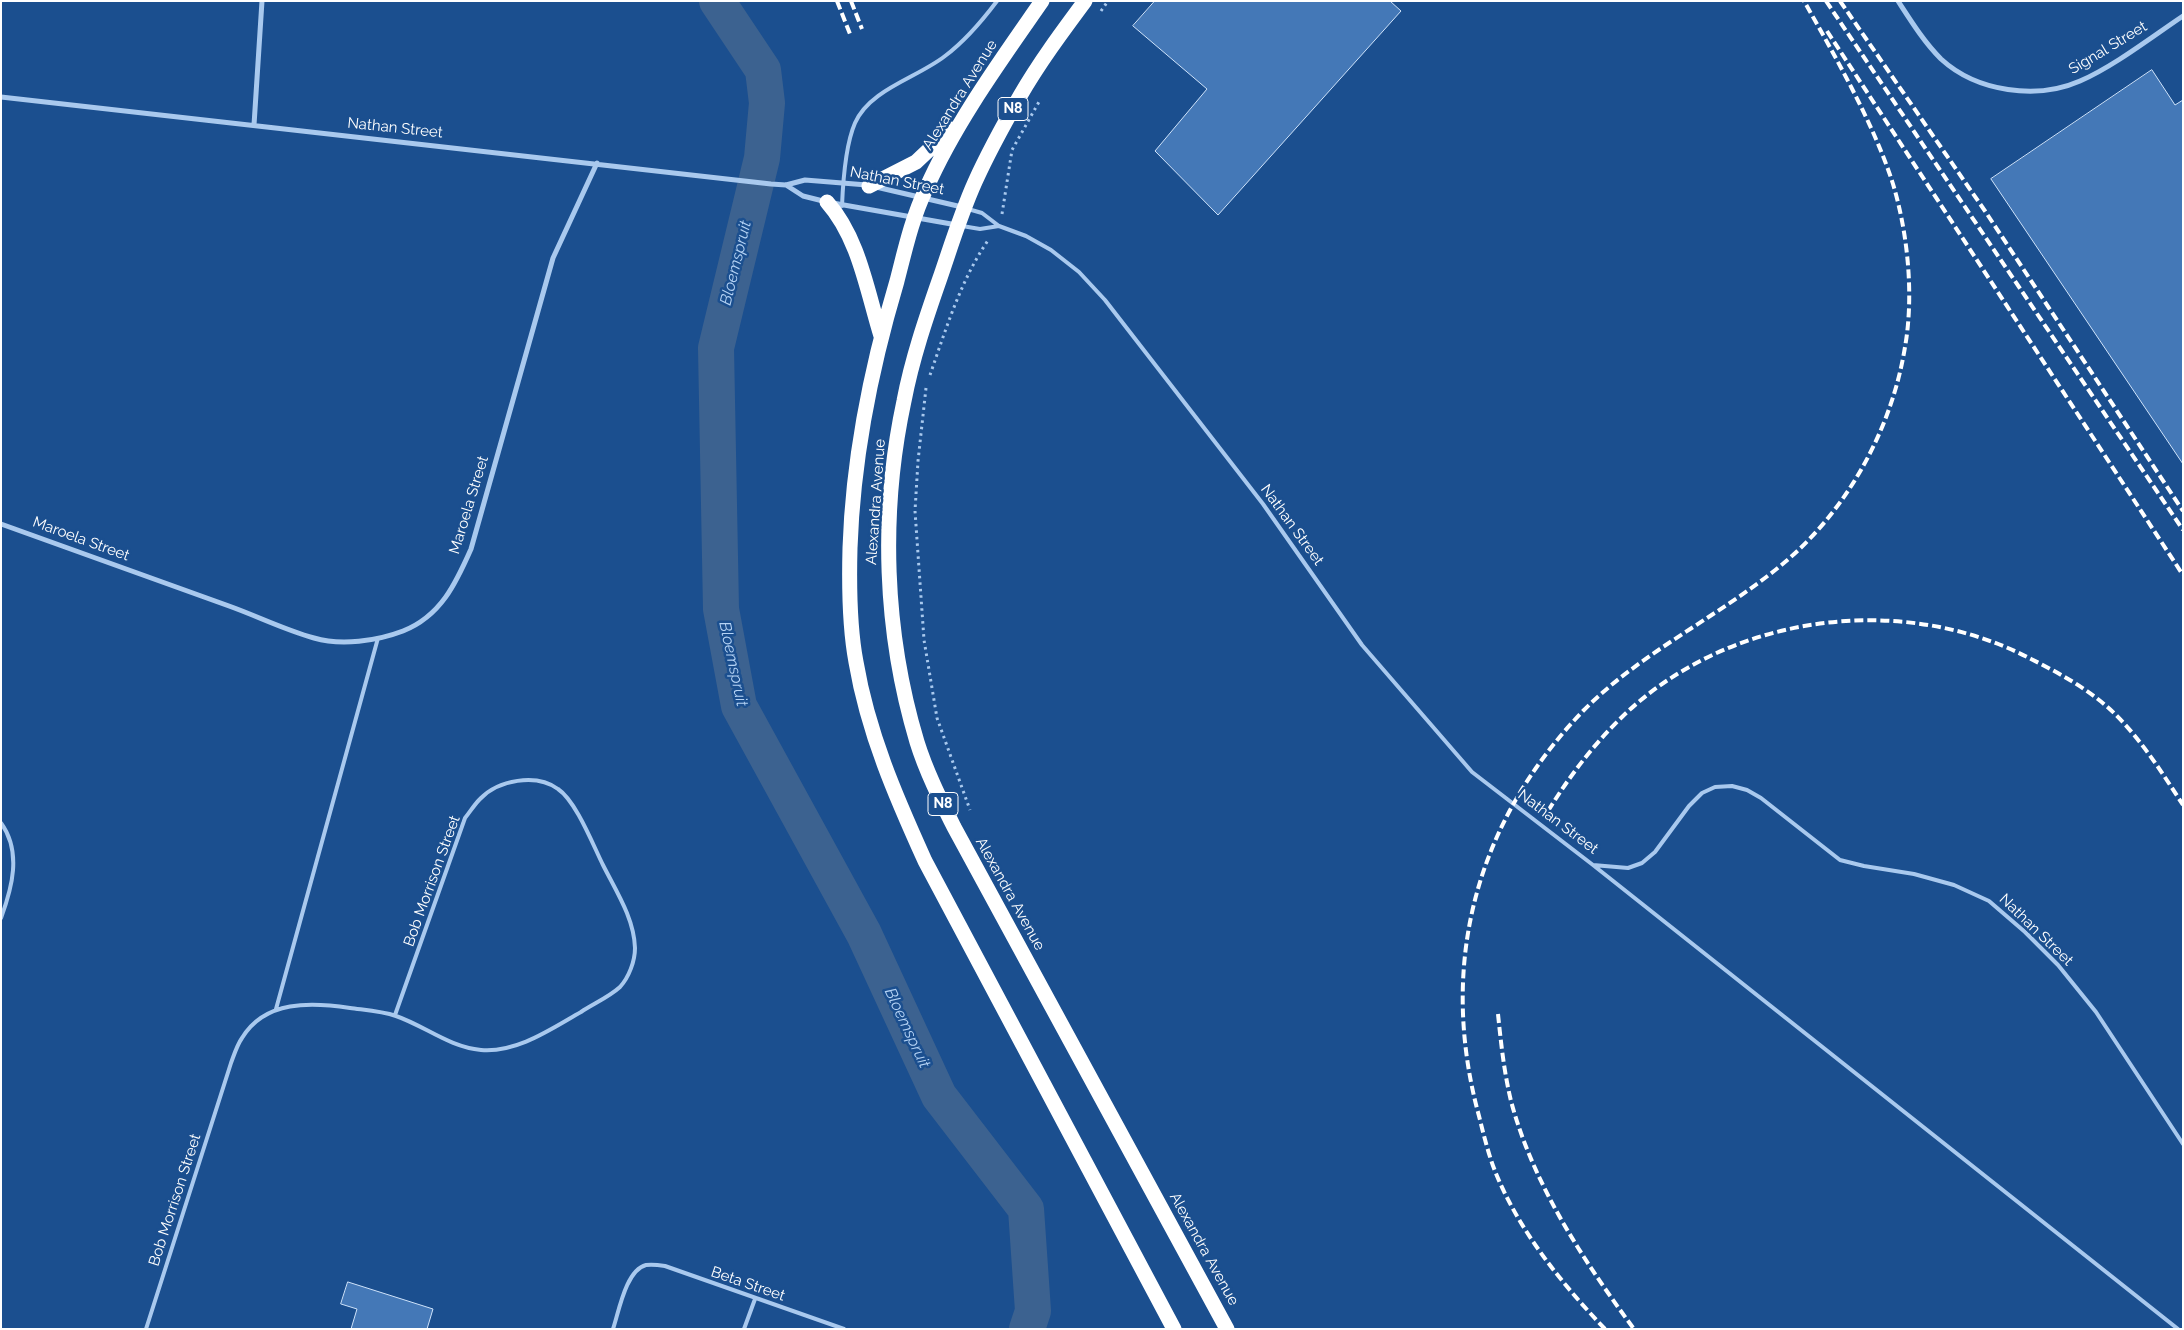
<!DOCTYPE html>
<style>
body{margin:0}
#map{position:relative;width:2184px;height:1330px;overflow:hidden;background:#1b4f8f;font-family:Raleway,sans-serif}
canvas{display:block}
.frame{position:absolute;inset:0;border:2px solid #fff;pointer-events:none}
</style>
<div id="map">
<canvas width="2184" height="1330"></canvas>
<div class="frame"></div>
</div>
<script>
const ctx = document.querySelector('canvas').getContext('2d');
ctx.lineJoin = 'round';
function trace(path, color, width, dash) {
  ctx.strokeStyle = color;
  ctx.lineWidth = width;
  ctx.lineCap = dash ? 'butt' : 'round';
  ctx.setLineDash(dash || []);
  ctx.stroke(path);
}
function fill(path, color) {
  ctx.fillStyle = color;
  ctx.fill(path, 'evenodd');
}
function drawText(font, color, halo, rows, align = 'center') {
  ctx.font = font + ' Raleway,sans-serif';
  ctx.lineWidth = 5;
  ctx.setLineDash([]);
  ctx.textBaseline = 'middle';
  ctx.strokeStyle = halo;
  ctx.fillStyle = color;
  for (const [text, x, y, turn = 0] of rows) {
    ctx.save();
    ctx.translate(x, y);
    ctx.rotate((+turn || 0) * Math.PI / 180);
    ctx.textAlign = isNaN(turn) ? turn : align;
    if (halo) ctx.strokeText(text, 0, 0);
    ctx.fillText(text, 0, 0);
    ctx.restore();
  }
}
trace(new Path2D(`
 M717,1L763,70L767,103L762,158L716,348L721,609L739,706L864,934L939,1096L1026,1209L1033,1311L1027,1329`), '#3c6290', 36);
const building = new Path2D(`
 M1155,1H1390L1401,11L1218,215L1155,151L1207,89L1133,26Z
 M2152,70L2175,105L2183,100V464L1991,179Z
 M348,1282L433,1309L427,1329H351L357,1309L341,1304Z`);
fill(building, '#4478b7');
trace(building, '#cfe3fa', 1);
trace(new Path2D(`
 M1101,11L1108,1
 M1002,214L1012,150L1040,100
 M930,375C946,329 961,279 989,239
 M926,388L918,461L915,511L924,640L937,718L970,810`), '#a9c9ee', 3, [2.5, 4]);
trace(new Path2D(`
 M842,206C843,181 845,146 855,123C870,89 917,78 945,56C965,41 982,21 997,1
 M968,209L982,213L999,226L1026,236L1051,250L1079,272L1105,300L1263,504L1362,645L1472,772L1593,865L1628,868L1642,863L1655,852L1689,806L1702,793L1715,787L1732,786L1747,790L1761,798L1840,860L1864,866L1914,874L1954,885L1989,901L2025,932L2058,965L2096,1012L2183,1144
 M962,226L980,229L999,226
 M1,823C22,852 12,888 1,918
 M1593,865L2178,1329
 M276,1009L378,638
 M146,1329L231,1063C234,1055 237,1045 242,1038C265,1000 311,1002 350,1008C364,1010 381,1011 396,1016C425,1026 449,1047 481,1050C517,1053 551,1029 581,1012C593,1004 609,997 620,987C629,977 635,961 635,948C634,918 616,891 603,865C593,845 576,801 558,789C536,773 498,780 480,799C474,805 470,812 465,818L395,1015
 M613,1329C619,1311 626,1270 646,1265C652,1264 659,1265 665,1266L844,1329
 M744,1329L755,1299`), '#a9c9ee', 4);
trace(new Path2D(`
 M1898,1C1911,21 1924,42 1941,59C1977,92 2037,100 2080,81C2113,67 2153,36 2183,16
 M1,97L771,184L786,185L805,180L867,185
 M254,125L262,1
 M786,185L803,196L827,202L957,225
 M876,187L962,207
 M1,524C77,551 153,578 229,606C257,616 285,630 314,638C341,646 377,641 403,631C441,616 456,583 471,549L553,258L597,163`), '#a9c9ee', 5);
trace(new Path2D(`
 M1042,1C1001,60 955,123 926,189C912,218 905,250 897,281C871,368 853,456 850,548C849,586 849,625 856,662C868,733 896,797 925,861L1174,1329
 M1085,1C1062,32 1039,63 1020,96C1004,124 988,153 975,182C961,213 951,246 940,278C926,318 912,359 904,401C880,513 884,632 917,742C926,771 940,799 954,827L1227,1329
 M869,186L916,162L951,129
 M827,202C859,238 867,291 881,336`), '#fff', 15);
trace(new Path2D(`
 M837,1L850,34
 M851,1L862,29
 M1826,1L2183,530
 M1840,1L1985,211L2183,511
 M1827,31L2183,575
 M1548,811C1569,777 1593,745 1622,717C1728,614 1902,591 2031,659C2061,674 2092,691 2116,715C2142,741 2163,774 2183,805
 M1498,1014C1501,1043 1504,1072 1511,1101C1533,1184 1583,1260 1634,1329
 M1605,1329C1562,1284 1521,1233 1497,1176C1489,1157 1484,1136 1479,1116C1438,966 1475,823 1583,711C1642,651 1721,616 1785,562C1848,509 1892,428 1905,347C1914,296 1908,234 1893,184C1874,124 1835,56 1804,1`), '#fff', 4, [9, 4]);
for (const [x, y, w] of [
 [1013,109,30],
 [943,804,30]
]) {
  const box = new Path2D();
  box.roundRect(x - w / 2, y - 11.5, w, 23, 4);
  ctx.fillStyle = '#1b4f8f';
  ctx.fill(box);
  trace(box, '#fff', 1);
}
drawText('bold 14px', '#fff', null, [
 ["N8",1013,109],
 ["N8",943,804]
]);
drawText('15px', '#fff', '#1b4f8f', [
 ["Signal Street",2108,48,-31],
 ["Alexandra Avenue",960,95,-58],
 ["Nathan Street",395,128,6],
 ["Nathan Street",897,181,11],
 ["Alexandra Avenue",876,502,-86],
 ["Maroela Street",469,505,-73],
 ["Nathan Street",1292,525,54],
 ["Maroela Street",81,539,20],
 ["Nathan Street",1558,822,37],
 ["Bob Morrison Street",432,881,-70],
 ["Alexandra Avenue",1010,894,61],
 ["Nathan Street",2036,930,44],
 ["Bob Morrison Street",175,1200,-72],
 ["Alexandra Avenue",1204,1249,61],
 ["Beta Street",748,1284,19]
]);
drawText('italic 16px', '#b5d3f5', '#1b4f8f', [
 ["Bloemspruit",736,263,-76],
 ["Bloemspruit",733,664,78],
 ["Bloemspruit",907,1028,65]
]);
</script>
